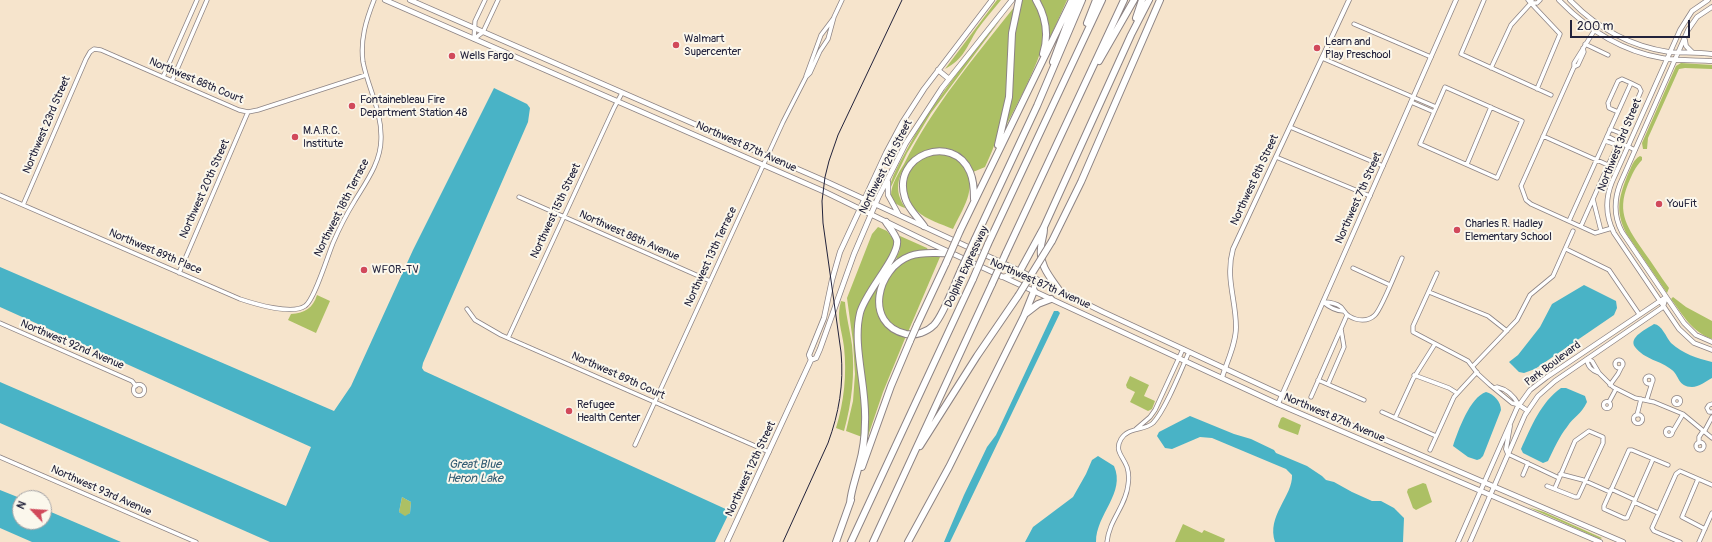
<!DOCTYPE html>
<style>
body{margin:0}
#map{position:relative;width:1712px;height:542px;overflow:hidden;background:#f6e4cc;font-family:Pangolin,sans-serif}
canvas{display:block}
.north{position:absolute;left:12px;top:490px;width:40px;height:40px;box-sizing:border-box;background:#fbf7ec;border:1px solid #a4a2a5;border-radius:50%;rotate:295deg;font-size:11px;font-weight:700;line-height:16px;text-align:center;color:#22223b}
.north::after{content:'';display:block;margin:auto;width:14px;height:18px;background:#d1495b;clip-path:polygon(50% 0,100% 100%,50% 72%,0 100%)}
.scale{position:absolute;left:1570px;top:20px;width:120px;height:18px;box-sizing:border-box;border:2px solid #22223b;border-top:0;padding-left:5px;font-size:12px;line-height:14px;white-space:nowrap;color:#22223b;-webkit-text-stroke:3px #fbf7ec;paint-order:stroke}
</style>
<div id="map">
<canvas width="1712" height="542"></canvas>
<div class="north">N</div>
<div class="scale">200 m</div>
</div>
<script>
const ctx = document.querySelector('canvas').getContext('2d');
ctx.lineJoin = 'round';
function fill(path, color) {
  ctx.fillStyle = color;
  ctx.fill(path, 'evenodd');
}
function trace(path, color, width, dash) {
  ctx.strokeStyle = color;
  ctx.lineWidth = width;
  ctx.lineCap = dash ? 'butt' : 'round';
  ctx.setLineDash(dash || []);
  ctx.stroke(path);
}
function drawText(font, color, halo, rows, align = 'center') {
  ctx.font = font + ' Pangolin,sans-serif';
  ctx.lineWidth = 4;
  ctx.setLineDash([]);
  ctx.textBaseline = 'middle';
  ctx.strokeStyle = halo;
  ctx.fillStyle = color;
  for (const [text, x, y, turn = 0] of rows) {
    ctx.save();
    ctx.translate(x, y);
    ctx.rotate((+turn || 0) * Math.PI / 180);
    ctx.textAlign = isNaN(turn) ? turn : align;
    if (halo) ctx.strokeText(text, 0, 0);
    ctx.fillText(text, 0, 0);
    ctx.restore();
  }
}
fill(new Path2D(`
 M997,0H1001C993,10 984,20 977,30C967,46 964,59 945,69Z
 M1022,0H1033C1039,11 1044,22 1044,35C1044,55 1016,106 1006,126L1015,31Z
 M1038,0H1067L1049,40H1048Z
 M1015,6C1007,37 1009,68 1006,99C1003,123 995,146 985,167L973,172C950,117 874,168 906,208C900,207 891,202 891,195C891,185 899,172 904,164C933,106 975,57 1015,6Z
 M1001,19L931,113L907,153L889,191C891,177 899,164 906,151C931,104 966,61 1001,19Z
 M1681,63L1712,65V69L1685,68L1679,69L1648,138L1647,149H1643L1642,143L1676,66Z
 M935,153C948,155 957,157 965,168C978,188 962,210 953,229C941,224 927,220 917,211C902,198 901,172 918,160C923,157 930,155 935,153Z
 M1640,156L1642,157V160C1635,167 1632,175 1628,184C1616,214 1628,228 1644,252C1653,264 1660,276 1669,288L1667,293L1626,233C1615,210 1619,197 1628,174C1632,166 1633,160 1640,156Z
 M878,227L887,231L895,241C894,246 893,252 891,256C877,285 857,295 855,331L863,407L862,437L846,431L853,401L855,374L853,342L847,298L872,234Z
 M900,236L927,248L928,250L908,253L898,260L896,258L900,250Z
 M931,256L940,257L908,332C903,330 895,329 891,325C868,303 889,268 912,257C918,255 925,256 931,256Z
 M878,283L880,284L878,292L889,329L901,335L906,336L883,392L866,442L860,335L863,309Z
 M317,295L330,301L316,333L288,320L291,314C305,313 313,308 317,295Z
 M1673,297L1686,307L1712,321V339C1692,332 1683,315 1671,299Z
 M841,301L845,302C846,316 850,330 852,345C855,374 852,402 844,431L836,428C844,402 847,375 844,347C842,330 836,318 841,301Z
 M1130,376L1149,385L1144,396L1155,401L1152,409L1148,411L1130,402L1135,392L1127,388L1126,385Z
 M1283,417L1301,425L1298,435L1279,428L1278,426L1281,418Z
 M1423,483L1426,484L1432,502L1416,510L1413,508L1407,492L1408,489Z
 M402,497L411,502L410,513L405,517L399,512Z
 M1528,507L1544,512L1602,538L1600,539Z
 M1183,524L1202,533L1204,530L1225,539L1224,542H1175Z`), '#acc064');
fill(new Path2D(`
 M494,88L527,104L530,108L528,122L423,363L422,368L424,371L730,511L715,542H270L0,423V382L286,506L311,447L0,307V267L334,411L351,386L413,250ZM402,497L411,502L410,513L405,516L399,512Z
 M1584,285L1616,301L1617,308L1614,315L1535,369L1524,373L1519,372L1509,362L1518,355L1540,327L1552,304Z
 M1054,311H1058L1060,313L951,540L950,542H944L964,495L987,447L996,435Z
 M1654,324C1662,325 1666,337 1671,343C1683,354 1697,358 1712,362V378C1706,381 1699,387 1692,387C1678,387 1679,375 1672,370C1660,360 1645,360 1635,347C1628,337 1647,329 1654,324Z
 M1561,388H1566L1585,396L1587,402C1581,415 1574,416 1567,427C1559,437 1554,449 1548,461L1543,463L1523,453L1521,449C1531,427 1541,402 1561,388Z
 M1486,392C1494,394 1501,402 1501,410L1483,456L1480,459L1477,460L1468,457L1453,446C1458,431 1470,397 1486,392Z
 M1190,416L1234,434L1251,439L1274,450L1276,453L1307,466L1322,476L1326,480L1334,482L1352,492L1372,501H1381L1394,508L1404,518L1403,542H1275C1266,516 1293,496 1292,475L1286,469L1212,438L1200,437L1172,449L1165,448L1157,436L1159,432Z
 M1098,456L1114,466C1126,493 1096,514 1096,542H1025L1033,527L1073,497L1086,474L1092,460Z
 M0,490L20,498V522H44V509L121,542H32L0,528Z`), '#49b3c6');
const minor = new Path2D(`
 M1484,0L1461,54L1551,95
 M1528,0L1560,34L1537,89
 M1532,0L1531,3H1537L1540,0
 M1354,24L1431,57
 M1594,31L1574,63V67L1521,186L1526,200L1531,204L1595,233L1612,228
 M474,39L483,32L498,0
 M474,39L475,21L485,0
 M1585,44L1608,55
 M1322,58L1436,107
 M1574,67L1578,65L1584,52L1583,48
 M1491,68L1511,25L1531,3
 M806,76L821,35L833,19
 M163,77L197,0
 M172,81L207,0
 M1445,87L1522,121L1497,178L1420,144Z
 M1411,102L1434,112
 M1290,127L1383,166
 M1610,129L1620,133L1624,131L1641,91L1639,87L1631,83
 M1543,136L1608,165
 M1607,136L1635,150
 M1605,141L1614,144L1620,143
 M1276,157L1370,196
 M1467,164L1491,107
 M0,195L240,299C255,304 292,315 305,306C314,301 328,255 333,243C339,229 346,215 354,202C366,182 381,162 381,139C382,111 368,88 363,62C360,40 366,20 374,0
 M519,197L710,281
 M1593,199L1615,150
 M23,205L86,59L90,52L94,49L101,50L239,110L248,112L258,110L366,75
 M1569,221L1631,83L1622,79L1618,81L1608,103L1609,108L1618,112
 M1581,226L1593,199L1601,231
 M1566,249L1609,270L1639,314
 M1353,268L1390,285
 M179,273L248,112
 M1437,273L1413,326V332L1468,361L1478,374L1490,385L1512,403L1519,405C1514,396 1506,389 1497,387L1494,388
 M1429,292L1488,316L1507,331
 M1323,302C1329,302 1336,303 1341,307C1344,310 1345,314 1349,316C1357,321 1368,322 1375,315C1382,308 1397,269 1402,258
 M1323,302C1329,307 1335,311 1343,311
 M467,309L475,320L501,335L769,452
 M0,323L132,381L136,386
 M508,338L614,108L622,93
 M1587,359L1592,361L1599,373L1613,387L1635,398L1654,402L1683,414L1712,438
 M1587,359C1587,366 1592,371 1599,373
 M1615 364a4 4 0 1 1 8 0a4 4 0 1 1-8 0Z
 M1473,366L1517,320L1530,295L1553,276L1573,231
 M1414,375L1449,388L1457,393
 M1645 380a4 4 0 1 1 8 0a4 4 0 1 1-8 0Z
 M1318,380L1364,400
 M1328,384L1344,347L1341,329
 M133.5 390a5.5 5.5 0 1 1 11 0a5.5 5.5 0 1 1-11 0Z
 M1610,385L1618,374L1621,368
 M1311,397L1347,315
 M1673.5 401a3.5 3.5 0 1 1 7 0a3.5 3.5 0 1 1-7 0Z
 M1647,399L1652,383
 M1603.5 405a3.5 3.5 0 1 1 7 0a3.5 3.5 0 1 1-7 0Z
 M1609,402L1616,389
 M1712,404L1709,405L1707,408L1709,412H1712
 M1382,412L1436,436
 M1633.5 419a4.5 4.5 0 1 1 9 0a4.5 4.5 0 1 1-9 0Z
 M1637,415L1641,399
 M1395,418L1413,379L1435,344
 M1665.5 432a3.5 3.5 0 1 1 7 0a3.5 3.5 0 1 1-7 0Z
 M1136,429L1150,417L1155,410L1183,349
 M1673,431L1683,414
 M1704,432L1712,417
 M1696 446a4 4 0 1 1 8 0a4 4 0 1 1-8 0Z
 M1699,443V437L1703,431
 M635,445L783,122L806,77L810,73L820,51L828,39L834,17L842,0
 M1430,450L1454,397L1477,372
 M1508,454L1559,478
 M0,457L196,542
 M1653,459L1627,518H1624L1604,509V506L1629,450H1632L1668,465
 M1560,474L1583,480L1610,492
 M1523,475L1528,463
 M1698,479L1682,517L1705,529
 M1547,486L1575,497H1578L1603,443V437L1589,431L1575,441L1555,488
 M1611,489L1635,500
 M1634,502L1658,513
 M1107,542C1109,520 1126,506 1128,485C1129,479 1129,473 1127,467C1123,456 1114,451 1121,439C1128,427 1144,431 1153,423C1166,409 1181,370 1189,352
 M1680,542L1654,531L1652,528L1676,474L1680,471L1712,485
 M1699,542L1712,513`);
const tertiary = new Path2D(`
 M1559,0C1588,30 1621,51 1662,58C1679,61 1696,60 1712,61
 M1570,0C1597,28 1630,46 1669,52C1683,53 1698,52 1712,54
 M1708,0L1692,11L1680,30L1612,182C1605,199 1606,217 1614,233L1679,329L1694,343L1712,350
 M1712,7L1697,17L1688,30L1620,184C1614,200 1614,217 1622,232L1684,323L1696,335L1712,342
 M1685,40L1686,46L1692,52
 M1222,378C1227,361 1236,344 1236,327C1236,299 1225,278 1233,249L1349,0
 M1278,404L1456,0
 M1519,405L1528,411
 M1508,454L1506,449L1510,426
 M1458,542L1517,408L1530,390L1547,377L1666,297
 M1470,542L1525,415L1538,396L1555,381L1663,307L1666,297`);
const secondary = new Path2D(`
 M385,0L823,191L934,245L1278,404L1600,542
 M410,0L825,181L1020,271L1103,312L1295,401L1623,542
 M938,70L949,79
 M888,182V195L899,215
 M1030,276L1034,284V291
 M1002,277L1013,275L1020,271
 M811,360L816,358L820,349L854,254L878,198L906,143L942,88L1012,0
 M727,542L811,360L809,355L824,318L832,280L840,252L886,153L902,123L924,89L992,0`);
const motorway = new Path2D(`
 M1036,0C1046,17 1049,35 1043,54
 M1136,18L1142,0
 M1087,23L1096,0
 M1099,61L1134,0
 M1053,62L1076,0
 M998,145L1009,97L1012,33L1019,0
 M924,226C918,217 908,209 905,198C891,155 953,132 970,172C974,181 974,190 974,199
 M1044,229C1044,236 1041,241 1041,248C1039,265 1050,277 1059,290
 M960,231L1072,0
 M975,239L1037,106L1082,0
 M1052,241L1081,182L1160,0
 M988,244L1102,0
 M950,253C936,254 924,251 910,256C877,268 863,324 906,334C916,336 927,332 934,325C944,314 954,285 961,270
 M1006,253L1124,0
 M1020,271L1044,227L1131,35L1149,0
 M1025,314L1038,304L1051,299
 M917,325L946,263
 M920,446L977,356L1018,296
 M862,467L891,386L910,341
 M850,503C851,490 856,478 859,465C863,451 865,437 865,422C867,388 852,345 860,313C865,292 900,256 897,240C895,234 890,228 886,222
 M836,542L851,500
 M851,542L973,279
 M873,542L992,284
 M908,542L949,467L1024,316L1034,291`);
trace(minor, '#8c8384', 5);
trace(tertiary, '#8c8384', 5.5);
trace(secondary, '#8c8384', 6);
trace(motorway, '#8c8384', 8);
trace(minor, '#fff', 3.5);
trace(tertiary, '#fff', 4);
trace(secondary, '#fff', 4.5);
trace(motorway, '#fff', 6);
trace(new Path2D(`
 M783,542L828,443C839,413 844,384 841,352L823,223L822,201L825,177L829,161L838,135L902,0`), '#22223b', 1);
const motorwayBridge = new Path2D(`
 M946,263L960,231
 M961,270L975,239
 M973,279L988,244
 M992,284L1006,253
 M1018,296L1052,241
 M910,341L917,325`);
trace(motorwayBridge, '#8c8384', 8, []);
trace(motorwayBridge, '#fff', 6);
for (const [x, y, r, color] of [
 [676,45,4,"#d1495b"],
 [1317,48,4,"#d1495b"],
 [452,56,4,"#d1495b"],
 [352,106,4,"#d1495b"],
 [295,137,4,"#d1495b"],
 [1659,204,4,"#d1495b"],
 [1457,230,4,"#d1495b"],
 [364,270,4,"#d1495b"],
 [569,411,4,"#d1495b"]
]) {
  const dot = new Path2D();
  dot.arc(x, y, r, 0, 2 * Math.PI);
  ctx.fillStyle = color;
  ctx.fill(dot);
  trace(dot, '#fbf7ec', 1.5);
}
drawText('11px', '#22223b', '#fbf7ec', [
 ["Walmart",684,39],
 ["Supercenter",684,52],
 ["Learn and",1325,42],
 ["Play Preschool",1325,55],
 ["Wells Fargo",460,56],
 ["Fontainebleau Fire",360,100],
 ["Department Station 48",360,113],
 ["M.A.R.C.",303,131],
 ["Institute",303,144],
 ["YouFit",1667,204],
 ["Charles R. Hadley",1465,224],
 ["Elementary School",1465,237],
 ["WFOR-TV",372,270],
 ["Refugee",577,405],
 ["Health Center",577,418]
], 'left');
drawText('11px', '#22223b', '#fbf7ec', [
 ["Northwest 88th Court",196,81,23],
 ["Northwest 23rd Street",47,125,-67],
 ["Northwest 3rd Street",1620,145,-68],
 ["Northwest 87th Avenue",746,147,24],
 ["Northwest 12th Street",886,167,-63],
 ["Northwest 8th Street",1255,180,-65],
 ["Northwest 20th Street",205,189,-66],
 ["Northwest 7th Street",1359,198,-66],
 ["Northwest 18th Terrace",342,208,-63],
 ["Northwest 15th Street",556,211,-65],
 ["Northwest 88th Avenue",629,236,24],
 ["Northwest 89th Place",155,252,23],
 ["Northwest 13th Terrace",711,257,-65],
 ["Dolphin Expressway",967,267,-65],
 ["Northwest 87th Avenue",1040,284,24],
 ["Northwest 92nd Avenue",72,345,23],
 ["Park Boulevard",1553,364,-37],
 ["Northwest 89th Court",618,376,24],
 ["Northwest 87th Avenue",1334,418,23],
 ["Northwest 12th Street",751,469,-65],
 ["Northwest 93rd Avenue",101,491,24]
]);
drawText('italic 12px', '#325c73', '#fbf7ec', [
 ["Great Blue",475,465],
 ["Heron Lake",475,479]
]);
</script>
